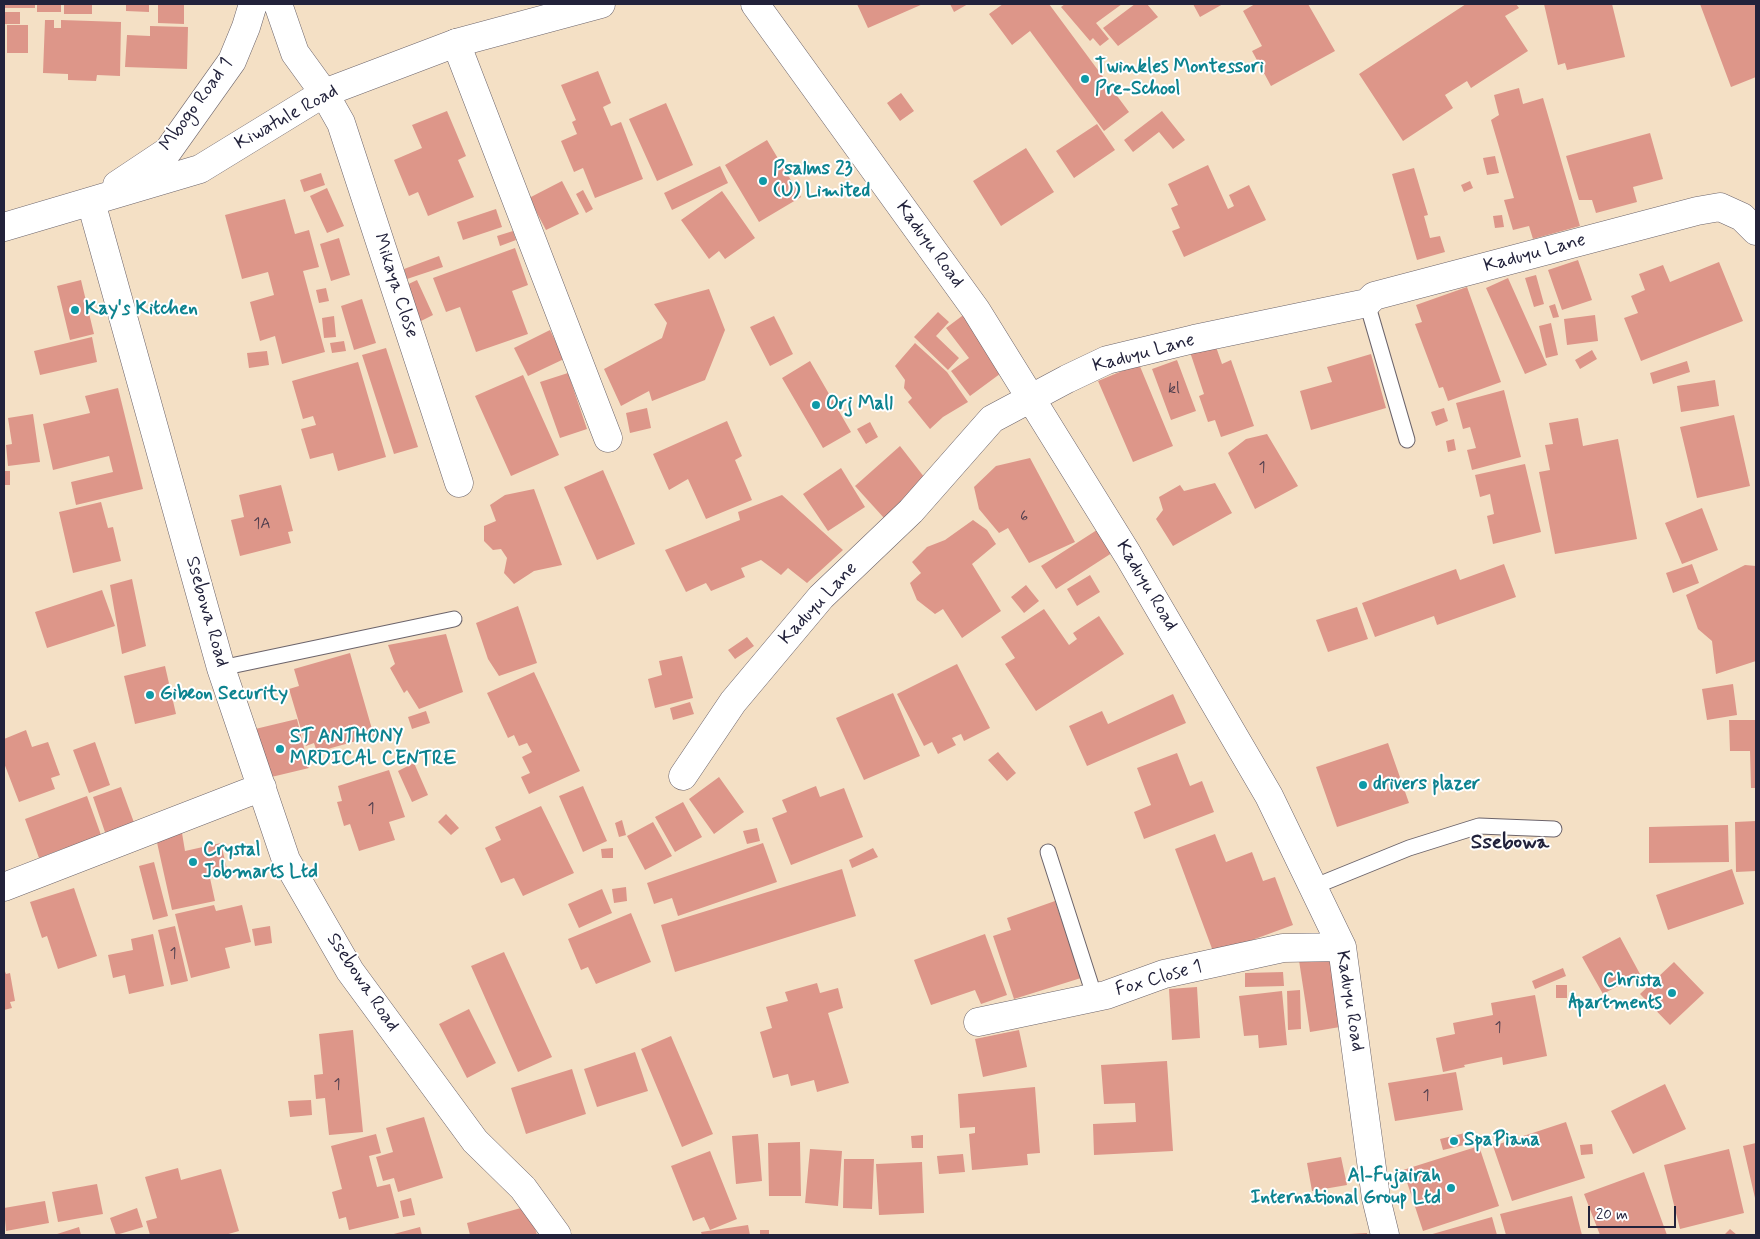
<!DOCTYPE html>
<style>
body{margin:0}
#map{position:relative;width:1760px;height:1239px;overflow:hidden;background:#f4e0c5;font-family:Mynerve,sans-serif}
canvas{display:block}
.frame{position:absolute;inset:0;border:5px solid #22223b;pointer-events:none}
.scale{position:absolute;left:1588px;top:1206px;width:88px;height:22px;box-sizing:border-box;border:2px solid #22223b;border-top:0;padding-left:6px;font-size:15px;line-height:18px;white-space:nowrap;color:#22223b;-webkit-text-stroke:4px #fff;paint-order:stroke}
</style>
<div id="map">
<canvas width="1760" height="1239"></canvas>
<div class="frame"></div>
<div class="scale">20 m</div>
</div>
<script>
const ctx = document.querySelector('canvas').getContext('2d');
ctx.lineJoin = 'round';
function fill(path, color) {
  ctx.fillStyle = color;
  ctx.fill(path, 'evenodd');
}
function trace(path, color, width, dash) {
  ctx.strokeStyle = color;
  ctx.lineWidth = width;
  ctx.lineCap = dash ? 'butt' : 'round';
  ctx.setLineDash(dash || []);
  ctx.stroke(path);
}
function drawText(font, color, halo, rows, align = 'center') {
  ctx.font = font + ' Mynerve,sans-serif';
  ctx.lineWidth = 4;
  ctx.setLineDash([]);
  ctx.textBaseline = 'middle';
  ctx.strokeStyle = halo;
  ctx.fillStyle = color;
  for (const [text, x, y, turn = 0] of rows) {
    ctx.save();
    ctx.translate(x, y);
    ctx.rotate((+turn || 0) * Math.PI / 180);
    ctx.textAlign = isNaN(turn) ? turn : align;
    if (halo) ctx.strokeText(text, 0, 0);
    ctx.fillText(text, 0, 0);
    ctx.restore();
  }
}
fill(new Path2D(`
 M5,4H35V8H5Z
 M37,4H61V12H37Z
 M64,4H92V14H64Z
 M126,4H149V12L126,11Z
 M158,4H184V24L158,23Z
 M857,4H923L868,28Z
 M950,4H968L954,12Z
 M1003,4H1049L1129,112L1104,131L1030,31L1012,45L989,14Z
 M1065,4H1122L1096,23L1109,39L1100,46L1093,38L1090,41L1061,7Z
 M1135,4H1147L1158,17L1118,46L1103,28Z
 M1193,4H1223L1200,17Z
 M1255,4H1308L1335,51L1271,86L1252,51L1262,46L1243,11Z
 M1466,4H1516L1519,8L1505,16L1528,51L1471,88L1467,81L1445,95L1453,108L1403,141L1359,74Z
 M1544,4H1612L1625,57L1567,70L1565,63L1558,65Z
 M1700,4H1756V77L1731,87Z
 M4,12H20V24H4Z
 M45,20H54V28H61V20L121,22L120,76L97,75L96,81L68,80V74L43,73Z
 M7,25H28V53H7Z
 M150,26L188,27L187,69L125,67L127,35L150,36Z
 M598,71L611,103L603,107L611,126L621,122L643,179L595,198L583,168L574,172L561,141L577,134L572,122L576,120L561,85Z
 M1519,88L1523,104L1543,98L1580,226L1533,239L1529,226L1513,230L1504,200L1514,198L1491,120L1499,115L1494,95Z
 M901,93L914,111L900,121L887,103Z
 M666,103L693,165L657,181L629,119Z
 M447,111L466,156L458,160L474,197L428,216L418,192L409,196L394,160L422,148L412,125Z
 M1162,111L1185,140L1173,149L1159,132L1133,152L1124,140Z
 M1097,124L1115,150L1074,178L1056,151Z
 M1650,133L1663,179L1633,187L1637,202L1596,213L1592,200H1579L1566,156Z
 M767,140L801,197L759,222L725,165Z
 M1026,148L1054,192L1001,226L973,181Z
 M1495,156L1499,173L1487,175L1483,158Z
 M1208,165L1228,209L1234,206L1229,195L1249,185L1266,220L1184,257L1172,231L1180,228L1171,208L1178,205L1168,184Z
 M720,166L728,183L672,210L664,193Z
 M1414,168L1428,215L1424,216L1430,238L1440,236L1445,252L1417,260L1392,174Z
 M321,173L325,185L304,192L300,180Z
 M562,181L579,214L546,230L529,198Z
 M1470,181L1473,188L1464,192L1461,185Z
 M327,188L344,226L327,233L310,196Z
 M583,190L593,209L586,213L576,194Z
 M722,191L755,238L725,259L719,251L709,259L681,220Z
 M285,199L295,234L309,230L319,267L303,271L325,352L282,364L275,336L260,341L250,302L274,295L268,272L242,279L225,215Z
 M496,209L502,227L463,240L457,222Z
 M1502,215L1504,227L1495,228L1493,216Z
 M513,231L516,240L500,246L497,236Z
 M339,238L350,275L331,281L320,244Z
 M515,248L528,285L512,291L528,334L476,352L460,307L446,312L433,278Z
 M439,256L443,267L407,279L404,269Z
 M1578,260L1592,300L1562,310L1548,270Z
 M1719,262L1743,321L1641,361L1624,318L1638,313L1631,296L1645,290L1639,274L1663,265L1670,282Z
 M1536,275L1544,304L1534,307L1525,278Z
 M1508,278L1547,365L1525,374L1486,288Z
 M81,280L94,334L70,340L57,286Z
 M417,280L433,315L417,323L400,288Z
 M1467,287L1501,382L1448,401L1443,387L1439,388L1415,324L1422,322L1416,305Z
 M326,288L329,301L319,303L316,290Z
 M709,289L725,330L705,380L652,401L649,391L621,406L604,369L662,338L667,323L654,304Z
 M362,299L376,343L354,350L341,306Z
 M1555,304L1559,317L1553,318L1549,306Z
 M938,312L949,322L936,336L959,358L948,370L914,337Z
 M966,313L1008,368L970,396L951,371L969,358L946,328Z
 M1595,315L1598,341L1567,345L1564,319Z
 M334,316L336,337L324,338L322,318Z
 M774,316L793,354L770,366L750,327Z
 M1551,323L1558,355L1546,358L1539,326Z
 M550,330L564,359L528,376L514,348Z
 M92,337L97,362L40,375L34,351Z
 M344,341L346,351L332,353L330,343Z
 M915,343L947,372L968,402L943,417L930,429L908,402L912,398L904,388L905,380L895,366Z
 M1215,344L1222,364L1231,360L1254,426L1221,437L1215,420L1208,422L1199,396L1204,394L1190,352Z
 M386,348L418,447L394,454L362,355Z
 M1592,350L1597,359L1580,369L1575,360Z
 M267,351L269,365L249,368L247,353Z
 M1371,354L1386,408L1311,430L1300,391L1332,382L1327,367Z
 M1177,360L1196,411L1171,420L1152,369Z
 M810,361L851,432L823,448L782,378Z
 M1687,361L1690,372L1653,384L1650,373Z
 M358,362L386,457L338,471L333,453L310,459L301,429L316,425L313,416L303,419L292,381Z
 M1139,364L1173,446L1133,462L1098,381Z
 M568,373L587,429L560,438L540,382Z
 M523,375L559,455L511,476L475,396Z
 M1715,380L1719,406L1681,412L1677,386Z
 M118,388L143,489L76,505L71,482L113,472L109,456L53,470L43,424L90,413L85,396Z
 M1504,390L1521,457L1472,470L1467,450L1476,448L1470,427L1463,429L1456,403Z
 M647,408L651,428L630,433L626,413Z
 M1444,408L1448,421L1436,426L1431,412Z
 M33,414L40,462L8,466L6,445L12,444L8,418Z
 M1734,415L1750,486L1697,498L1680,427Z
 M1578,418L1583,446L1618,439L1637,539L1555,554L1539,472L1550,470L1545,445L1553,444L1549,423Z
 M727,421L742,456L735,460L752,500L706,519L688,479L669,490L653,454Z
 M870,422L878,437L866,444L857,429Z
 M1267,434L1298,486L1255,509L1228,453L1246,439Z
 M1454,439L1456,450L1448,452L1446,441Z
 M900,446L928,482L884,518L855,486Z
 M1030,458L1075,542L1029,563L1008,528L999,533L979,509L974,487L996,466Z
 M1525,464L1541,532L1493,544L1487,516L1494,514L1490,494L1480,497L1475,475Z
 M841,468L865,507L828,531L803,494Z
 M603,470L635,544L597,560L564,487Z
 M4,471H10V485H4Z
 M1215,483L1232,513L1173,546L1156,519L1163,510L1159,497L1180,485L1184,491Z
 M281,485L293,531L288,532L291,543L240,556L231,520L244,517L239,495Z
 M534,489L562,565L534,571L514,584L504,573L507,558L501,549L493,550L484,541V526L496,521L490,505L505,495Z
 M782,495L843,550L807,583L788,568L781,575L761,560L741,568L745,577L711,591L706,583L686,592L665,550L740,520L738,512Z
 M101,502L108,528L113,527L121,561L73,573L59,512Z
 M1702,508L1718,550L1682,564L1665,523Z
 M973,520L987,530L996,544L972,564L1001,611L962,638L943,609L935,614L917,600L910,583L921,573L912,562L927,547L945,540Z
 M1100,528L1115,551L1056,589L1041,566Z
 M1504,564L1516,597L1437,625L1434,616L1375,637L1362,603L1456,569L1460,580Z
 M1692,564L1699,583L1673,593L1666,573Z
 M1745,565L1756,566V661L1716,674L1712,641L1698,629L1686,595Z
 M1090,575L1100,592L1077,606L1067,589Z
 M132,579L146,646L122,654L110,585Z
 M1026,585L1039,601L1024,613L1011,597Z
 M102,590L115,626L47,648L35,612Z
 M518,606L537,663L499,676L488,659L476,623Z
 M1357,607L1368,639L1328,652L1316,620Z
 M1044,609L1069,645L1077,639L1073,633L1099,616L1124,654L1036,711L1005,664L1015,658L1001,637Z
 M446,634L463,692L419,709L407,690L404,693L390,668L395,664L388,645Z
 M747,637L754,646L735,659L728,650Z
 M350,653L374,736L317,752L314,743L306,746L289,689L299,686L294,669Z
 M682,656L693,698L655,708L648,679L662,675L659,661Z
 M957,664L990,728L964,741L961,734L952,738L956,745L938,754L932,742L924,746L897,694Z
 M165,666L176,714L135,724L124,676Z
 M534,672L580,771L529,794L521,777L530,773L522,757L532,752L527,743L519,746L514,735L508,738L487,693Z
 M1733,684L1737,715L1707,720L1702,689Z
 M893,693L920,756L864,780L836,718Z
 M1173,694L1186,723L1087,766L1069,726L1102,711L1108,724Z
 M690,702L694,714L673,720L670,708Z
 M426,711L430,723L412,729L408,717Z
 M297,719L309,768L263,779L251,730Z
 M1729,720H1756V788H1751L1750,751H1730Z
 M26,730L32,747L48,742L60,775L51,778L55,789L19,802L4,763V739Z
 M95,742L110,785L89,793L73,750Z
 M1388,743L1409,803L1337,827L1316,767Z
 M998,752L1016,773L1007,781L988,760Z
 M1177,753L1190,786L1202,781L1214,812L1144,839L1134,812L1151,805L1137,768Z
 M414,763L428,795L412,802L398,771Z
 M389,770L405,817L389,822L395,840L359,851L350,824L344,826L337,802L342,801L338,786Z
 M719,777L744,812L714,834L689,799Z
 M583,786L607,841L583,852L559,796Z
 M816,786L820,797L844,788L863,837L791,865L772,818L787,812L782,800Z
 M121,787L136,828L107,838L93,797Z
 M87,796L101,835L68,855L65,848L39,858L25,819Z
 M683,802L702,837L675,852L655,817Z
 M541,806L574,873L523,896L514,878L501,883L485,848L501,840L495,827Z
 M446,814L459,828L451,835L438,822Z
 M622,820L626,835L619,837L615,823Z
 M1756,821V871L1736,872L1735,822Z
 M653,822L672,856L645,870L627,836Z
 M1728,825L1729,862L1649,863V827Z
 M757,828L760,841L747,844L743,831Z
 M182,833L185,851L221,843L228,874L210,878L215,901L172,910L156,838Z
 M1215,834L1226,862L1252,852L1263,881L1275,877L1293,925L1214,954L1175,849Z
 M763,843L777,882L678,916L672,898L654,904L647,883Z
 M613,848V858H602L601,849Z
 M873,848L878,857L852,868L849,860Z
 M154,862L168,916L153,920L139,866Z
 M842,869L856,916L675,972L661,925Z
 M1732,869L1744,904L1668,930L1656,895Z
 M626,887L627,901L614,903L612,889Z
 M74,888L97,956L58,969L47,936L42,938L30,902Z
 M602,889L612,913L579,928L568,904Z
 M1055,901L1081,978L1014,999L993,936L1011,930L1007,918Z
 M214,905L216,911L242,905L251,942L225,948L230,968L191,978L175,914Z
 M631,913L651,962L596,984L588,967L581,970L568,939Z
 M175,926L188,981L171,985L158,930Z
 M270,926L272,943L255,946L252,929Z
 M153,934L164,986L129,994L125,975L113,978L108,955L133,950L131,939Z
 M985,934L1007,995L981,1004L975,990L931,1005L914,960Z
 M1620,937L1640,974L1603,994L1582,957Z
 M1329,949L1340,1027L1310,1032L1298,954Z
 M504,952L552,1057L518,1072L471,966Z
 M1674,962L1704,993L1670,1025L1640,994Z
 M1563,968L1566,976L1535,989L1532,981Z
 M4,969L6,974L10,973L15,1001L10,1002L12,1008L4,1010Z
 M1283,972L1284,986L1245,987V973Z
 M817,983L820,993L838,988L843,1008L828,1013L849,1083L817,1092L814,1080L791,1086L788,1074L773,1078L760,1032L772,1028L766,1007L788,1001L785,992Z
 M1556,985H1567V998H1556Z
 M1197,987L1200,1038L1172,1040L1169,989Z
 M1300,990L1301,1029L1288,1030L1287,991Z
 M1282,991L1287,1045L1259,1048L1258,1035L1244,1036L1239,996Z
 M1535,995L1547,1056L1503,1065L1502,1057L1464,1065L1465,1067L1443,1072L1436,1038L1455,1034L1453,1023L1493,1015L1491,1003Z
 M469,1009L496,1063L467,1078L439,1024Z
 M353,1030L363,1132L329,1135L325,1098L316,1099L314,1075L323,1074L319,1034Z
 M1019,1030L1027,1067L983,1077L975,1039Z
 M671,1036L713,1134L682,1147L641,1049Z
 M635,1052L648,1091L597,1107L584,1069Z
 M1167,1061L1173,1151L1094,1155L1093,1124L1136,1122L1135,1103L1104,1104L1101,1065Z
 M572,1069L586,1114L526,1134L511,1088Z
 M1456,1072L1463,1110L1395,1121L1388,1083Z
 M1665,1084L1686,1129L1633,1154L1611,1111Z
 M1035,1087L1040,1153L1027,1154L1028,1165L972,1170L969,1134L975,1133V1127L960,1128L958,1094Z
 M311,1100L312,1115L290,1117L288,1101Z
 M424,1117L443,1178L398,1192L394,1178L383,1181L376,1157L393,1152L386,1128Z
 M1566,1122L1585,1178L1512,1201L1493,1146Z
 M1465,1133L1468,1144L1443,1150L1440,1139Z
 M376,1134L381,1153L369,1156L377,1187L390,1184L399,1218L349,1230L346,1217L339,1219L332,1192L342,1189L331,1146Z
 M758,1134L762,1181L736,1184L732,1136Z
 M923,1135V1148H912L911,1136Z
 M800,1142L801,1196H769L768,1143Z
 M1756,1143V1198H1755L1743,1146Z
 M1592,1144L1593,1154L1581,1155L1580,1145Z
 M1479,1146L1499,1206L1423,1231L1403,1170Z
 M810,1149L842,1151L838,1206L805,1203Z
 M1729,1149L1744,1213L1680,1229L1664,1165Z
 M710,1151L737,1219L710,1230L704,1217L693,1221L671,1166Z
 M963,1154L965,1172L939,1174L937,1156Z
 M1341,1157L1347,1185L1312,1191L1307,1163Z
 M844,1159H874L872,1209L843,1208Z
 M922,1162L924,1213L879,1215L876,1164Z
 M178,1168L181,1180L221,1169L239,1231L225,1235H150L146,1221L157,1218L145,1177Z
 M1644,1172L1667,1235H1600L1584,1194Z
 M97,1184L103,1214L58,1222L52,1192Z
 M1572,1196L1582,1235H1506L1500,1214Z
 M411,1198L415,1215L403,1217L400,1201Z
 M45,1201L49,1223L6,1231L4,1208Z
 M528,1206L537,1235H470L467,1223Z
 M137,1208L143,1227L116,1235L110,1218Z
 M1492,1217L1497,1235H1429Z
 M748,1225L750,1235H702L701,1232Z
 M79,1227L81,1235H54Z
 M420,1227L422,1235H390Z
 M1730,1229L1737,1235H1724Z
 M760,1230H769V1235H760Z
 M1367,1233V1235H1349V1234Z`), '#dd9689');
const lane = new Path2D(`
 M1367,303L1407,440
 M221,668L454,619
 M1048,852L1095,998
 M1313,887L1409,848L1479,826L1554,829`);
const street = new Path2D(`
 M755,4L976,310L1128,555L1269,796L1342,947L1376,1198L1385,1235
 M456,43L608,438
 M324,93L341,123L459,483
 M91,202L221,668L286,860L350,971L475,1141L523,1188L557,1235
 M683,776L733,702L821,597L911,511L992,419L1067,379L1107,360L1194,339L1367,303L1374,296L1697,211L1720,207L1742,217L1756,231
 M4,887L262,787
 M978,1022L1106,995L1164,974L1283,948L1342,947`);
const secondary = new Path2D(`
 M278,4L295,53L324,93
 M117,185L168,151L232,61L246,27L253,4
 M4,227L200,169L324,93L456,43L601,4`);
trace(lane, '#6c646b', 17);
trace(street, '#6c646b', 29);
trace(secondary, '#6c646b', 29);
trace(lane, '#fff', 15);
trace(street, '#fff', 28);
trace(secondary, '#fff', 28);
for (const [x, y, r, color] of [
 [1085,79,5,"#0f9aa8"],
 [763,181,5,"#0f9aa8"],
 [75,310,5,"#0f9aa8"],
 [816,405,5,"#0f9aa8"],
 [150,695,5,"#0f9aa8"],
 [280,749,5,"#0f9aa8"],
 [1363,785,5,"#0f9aa8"],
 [193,862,5,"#0f9aa8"],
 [1672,993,5,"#0f9aa8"],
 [1454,1141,5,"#0f9aa8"],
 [1451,1188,5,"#0f9aa8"]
]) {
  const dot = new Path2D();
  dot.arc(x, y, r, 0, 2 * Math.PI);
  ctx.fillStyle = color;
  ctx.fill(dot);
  trace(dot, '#fff', 2);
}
drawText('16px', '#513f4e', null, [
 ["kl",1174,390],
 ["1",1262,469],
 ["6",1024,518],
 ["1A",262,525],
 ["1",371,810],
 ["1",173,955],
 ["1",1498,1029],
 ["1",337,1086],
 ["1",1426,1097]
]);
drawText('bold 19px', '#0d838f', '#fff', [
 ["Twinkles Montessori",1095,68],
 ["Pre-School",1095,90],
 ["Psalms 23",773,170],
 ["(U) Limited",773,192],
 ["Kay's Kitchen",85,310],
 ["Orj Mall",826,405],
 ["Gibeon Security",160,695],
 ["ST ANTHONY",290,738],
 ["MRDICAL CENTRE",290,760],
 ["drivers plazer",1373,785],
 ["Crystal",203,851],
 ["Jobmarts Ltd",203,873],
 ["Christa",1662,982,"right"],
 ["Apartments",1662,1004,"right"],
 ["SpaPiana",1464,1141],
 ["Al-Fujairah",1441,1177,"right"],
 ["International Group Ltd",1441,1199,"right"]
], 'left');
drawText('19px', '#22223b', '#fff', [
 ["Mbogo Road 1",197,105,-54],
 ["Kiwatule Road",287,118,-29],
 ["Kaduyu Road",929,245,54],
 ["Kaduyu Lane",1535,254,-15],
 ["Mikaya Close",395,286,72],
 ["Kaduyu Lane",1144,354,-15],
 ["Kaduyu Road",1146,586,59],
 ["Kaduyu Lane",819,604,-47],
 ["Ssebowa Road",206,612,74],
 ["Fox Close 1",1159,979,-16],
 ["Ssebowa Road",362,983,56],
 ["Kaduyu Road",1349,1001,81]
]);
drawText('bold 21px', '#22223b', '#fff', [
 ["Ssebowa",1510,844]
]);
</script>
